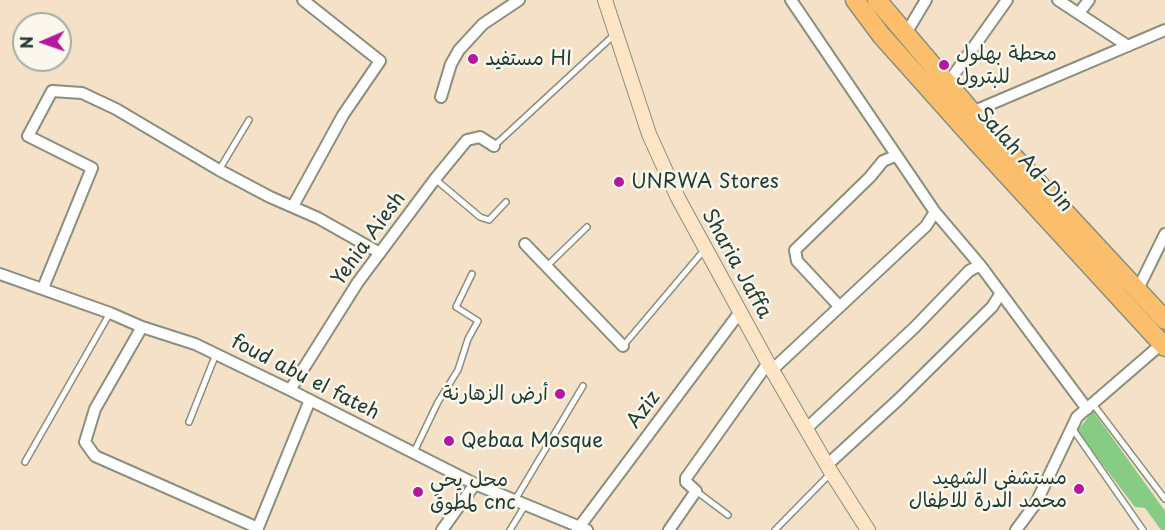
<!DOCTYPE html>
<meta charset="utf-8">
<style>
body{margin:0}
#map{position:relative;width:1165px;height:530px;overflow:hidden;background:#f4e1c7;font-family:"Playpen Sans",sans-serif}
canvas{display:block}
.north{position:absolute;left:12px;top:12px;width:60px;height:60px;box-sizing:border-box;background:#fbf7ec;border:2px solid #a3ada2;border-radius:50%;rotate:268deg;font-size:16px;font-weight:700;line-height:24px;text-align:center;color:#1f3d34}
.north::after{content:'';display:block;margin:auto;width:21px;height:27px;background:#b5179e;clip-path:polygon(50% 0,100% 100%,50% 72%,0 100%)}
</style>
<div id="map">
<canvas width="1165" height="530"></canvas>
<div class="north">N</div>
</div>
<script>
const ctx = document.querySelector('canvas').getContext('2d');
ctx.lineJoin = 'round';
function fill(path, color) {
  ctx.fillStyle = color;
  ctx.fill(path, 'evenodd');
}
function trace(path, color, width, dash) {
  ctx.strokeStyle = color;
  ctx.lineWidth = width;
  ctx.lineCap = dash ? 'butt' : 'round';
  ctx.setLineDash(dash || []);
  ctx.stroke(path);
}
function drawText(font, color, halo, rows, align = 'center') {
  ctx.font = font + ' "Playpen Sans","Playpen Sans Arabic",sans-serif';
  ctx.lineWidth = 5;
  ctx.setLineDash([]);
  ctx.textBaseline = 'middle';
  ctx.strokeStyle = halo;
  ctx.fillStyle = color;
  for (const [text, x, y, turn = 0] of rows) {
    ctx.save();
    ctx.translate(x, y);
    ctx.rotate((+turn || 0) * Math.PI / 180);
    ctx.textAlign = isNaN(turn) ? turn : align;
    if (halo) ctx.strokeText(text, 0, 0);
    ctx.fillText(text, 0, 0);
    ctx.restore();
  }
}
fill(new Path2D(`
 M1093,411L1165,511V530H1161L1145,508L1135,507L1077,431Z`), '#87cc85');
const lane = new Path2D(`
 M494,146L614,35
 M219,170L249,120
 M435,179L480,217L489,220L506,202
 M547,266L587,227
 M623,346L705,249
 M1093,404L1165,499
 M189,422L216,354
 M1072,428L1143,530
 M414,452L438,402L458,370L468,339L478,321L456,307L472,274
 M25,462L110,313
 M696,491L728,515
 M515,500L583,386
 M510,530L526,504
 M775,530L830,474`);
const street = new Path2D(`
 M791,0L935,212L980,265L1087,409
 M1058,0L1128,46
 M1079,13L1089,0
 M905,35L926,0
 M948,83L1007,0
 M441,97L451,64L459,50L483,24L519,0
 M972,112L1165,30
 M293,206L343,115L380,61L303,0
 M525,244L623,346
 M0,274L110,313L142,327L195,344L290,390L475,484L587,530
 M43,288L92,168L28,136L52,91L82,93L116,109L219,170L270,197L318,218L380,253
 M1137,291L1165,234
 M839,306L797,261L795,250L870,177L883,161L895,156
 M142,327L95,409L85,442L95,456L258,528
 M772,370L926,226L935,212
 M290,390L358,282L435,179L467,140L480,137L494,146
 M807,428L915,327L969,271L980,265
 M827,465L899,399L992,307L1001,293
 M257,530L310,400
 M442,530L475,484
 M577,530L740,312
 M669,530L696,491L686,482V478L768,363
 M1016,530L1036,503L1077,417L1165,341`);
const secondary = new Path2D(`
 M605,0L649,134L678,198L768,363L831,472L868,530`);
const highway = new Path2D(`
 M855,0L881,35L973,138L1165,347
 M877,0L972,112L1165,320`);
trace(lane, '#8a8f7e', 8);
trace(street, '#8a8f7e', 14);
trace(secondary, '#8a8f7e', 16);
trace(highway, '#8a8f7e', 21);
trace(lane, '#fff', 5);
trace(street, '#fff', 10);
trace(secondary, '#fde5c5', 14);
trace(highway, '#fabe6d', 18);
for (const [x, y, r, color] of [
 [473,59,6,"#b5179e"],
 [944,65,6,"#b5179e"],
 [619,182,6,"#b5179e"],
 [560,394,6,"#b5179e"],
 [449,441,6,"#b5179e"],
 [1079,489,6,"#b5179e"],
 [418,492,6,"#b5179e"]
]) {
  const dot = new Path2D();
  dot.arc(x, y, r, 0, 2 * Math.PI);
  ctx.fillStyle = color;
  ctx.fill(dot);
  trace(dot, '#fbf7ec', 2);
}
drawText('20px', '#1f3d34', '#fbf7ec', [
 ["محطة بهلول",956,54],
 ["للبترول",956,77],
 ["مستفيد HI",485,59],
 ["UNRWA Stores",631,182],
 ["أرض الزهارنة",548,394,"right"],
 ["Qebaa Mosque",461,441],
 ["مستشفى الشهيد",1067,478,"right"],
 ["محمد الدرة للاطفال",1067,501,"right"],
 ["محل يحي",430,480],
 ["لمطوق cnc",430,503]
], 'left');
drawText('20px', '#1f3d34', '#fbf7ec', [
 ["Salah Ad-Din",1024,160,48],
 ["Yehia Aiesh",369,239,-54],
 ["Sharia Jaffa",736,264,61],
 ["foud abu el fateh",305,378,27],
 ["Aziz",644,410,-53]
]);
</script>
